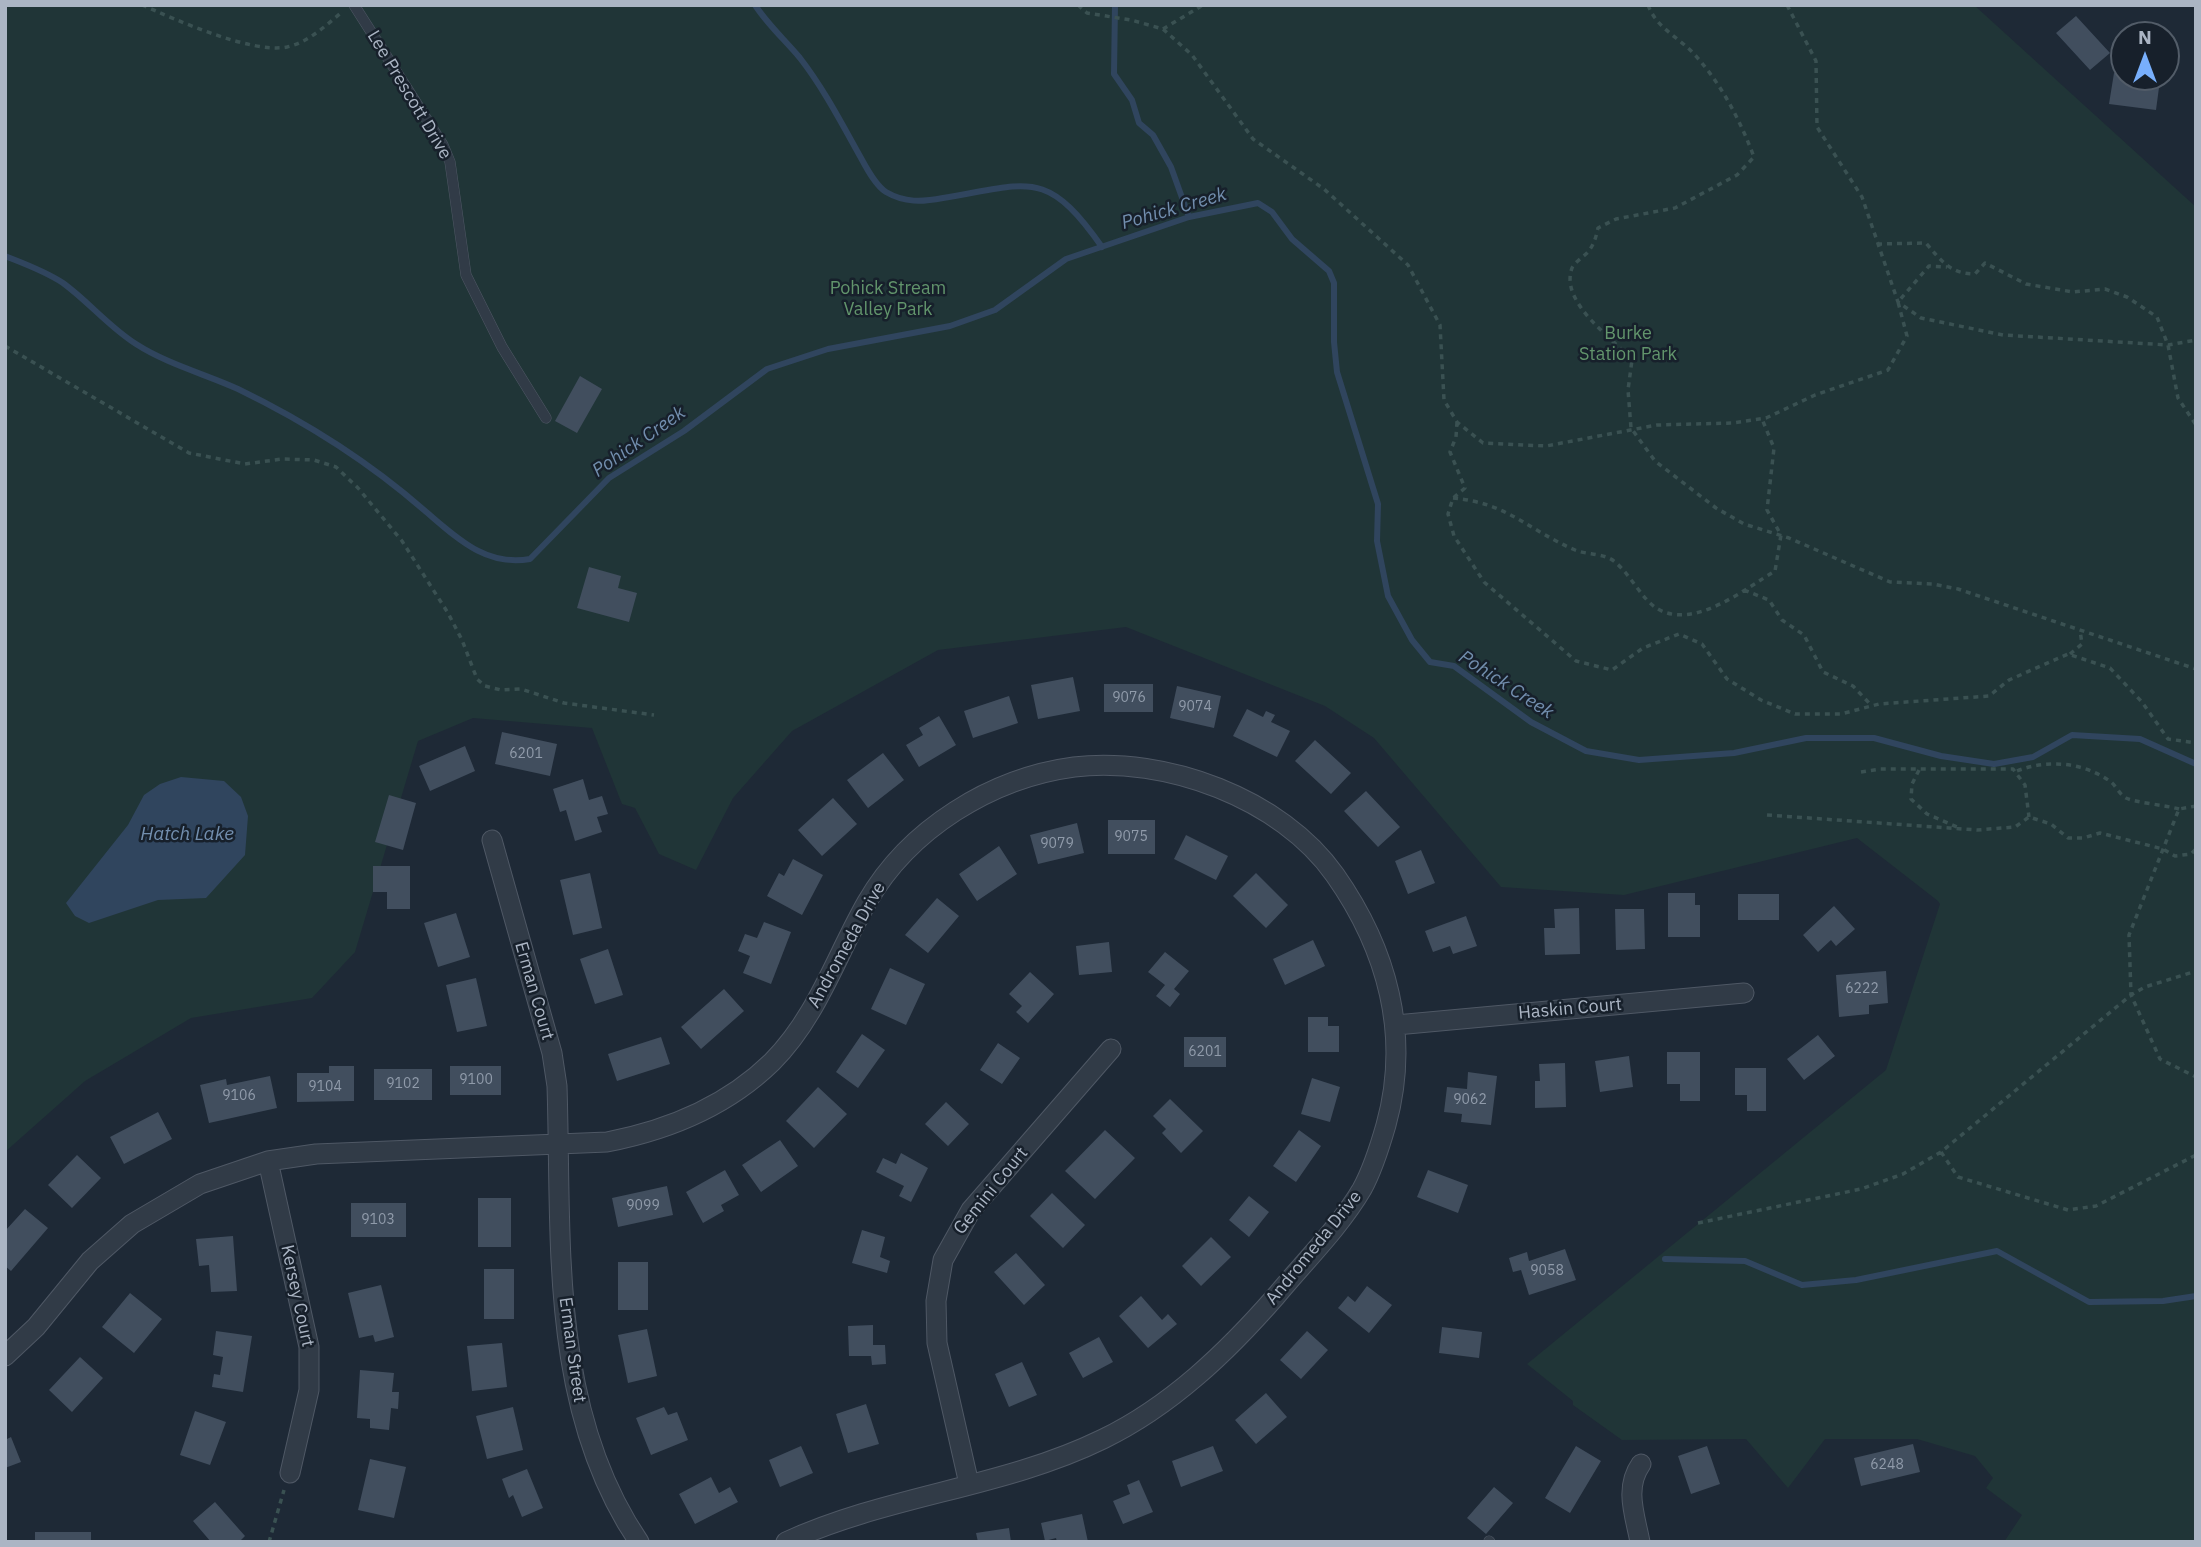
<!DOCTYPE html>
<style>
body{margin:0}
#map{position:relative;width:2201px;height:1547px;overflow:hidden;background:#1e2936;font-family:"IBM Plex Sans",sans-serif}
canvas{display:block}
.frame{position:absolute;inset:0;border:7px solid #abb5c4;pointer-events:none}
.north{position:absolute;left:2110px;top:21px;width:70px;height:70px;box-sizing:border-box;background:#17202b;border:2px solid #525c68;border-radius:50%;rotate:0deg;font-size:19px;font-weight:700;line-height:28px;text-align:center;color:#abb5c4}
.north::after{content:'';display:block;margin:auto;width:24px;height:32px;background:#78affc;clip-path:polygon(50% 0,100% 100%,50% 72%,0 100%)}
</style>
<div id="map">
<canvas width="2201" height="1547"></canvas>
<div class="frame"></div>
<div class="north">N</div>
</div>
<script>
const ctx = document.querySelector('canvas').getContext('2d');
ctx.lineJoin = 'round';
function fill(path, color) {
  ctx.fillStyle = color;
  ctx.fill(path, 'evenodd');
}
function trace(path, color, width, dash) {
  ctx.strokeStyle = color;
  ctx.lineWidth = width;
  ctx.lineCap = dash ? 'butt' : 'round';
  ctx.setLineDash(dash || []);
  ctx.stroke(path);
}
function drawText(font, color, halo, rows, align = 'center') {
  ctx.font = font + ' "IBM Plex Sans",sans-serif';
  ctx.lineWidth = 5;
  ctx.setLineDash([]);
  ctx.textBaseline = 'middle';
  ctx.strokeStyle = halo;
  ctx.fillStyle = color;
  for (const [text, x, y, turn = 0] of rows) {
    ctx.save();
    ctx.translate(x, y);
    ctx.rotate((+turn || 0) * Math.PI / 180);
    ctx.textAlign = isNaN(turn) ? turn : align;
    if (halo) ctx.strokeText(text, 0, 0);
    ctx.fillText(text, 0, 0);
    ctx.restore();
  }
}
fill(new Path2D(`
 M5,5H1974L2196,207V1542H2004L2022,1515L1986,1488L1993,1478L1975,1456L1917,1439H1825L1788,1488L1746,1439L1622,1440L1573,1405V1401L1527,1364L1886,1070L1940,904L1938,901L1857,838L1624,895L1501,887L1374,738L1325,706L1126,627L938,650L792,731L733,798L696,870L659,854L635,808L622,804L592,728L473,718L418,741L355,952L312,998L191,1018L85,1081L5,1152Z`), '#203537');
fill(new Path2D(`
 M181,777L224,781L241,797L248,816L245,855L206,898L158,900L89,923L75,916L66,903L128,825L144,795L160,784Z`), '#30455e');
trace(new Path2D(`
 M755,5C768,25 785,40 800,58C824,89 842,124 861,158C867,169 876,186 886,192C905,203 922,202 943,198C1029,184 1046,167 1102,247
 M1115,5L1114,74L1132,100L1139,123L1153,135L1171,167L1189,217
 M5,256C25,264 45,271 63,283C89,302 109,327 136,344C167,364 205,374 238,389C304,421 369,462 424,510C456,537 485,567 530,559L609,478L684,431L767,369L828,349L950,326L995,310L1066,259L1189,217L1258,203L1272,212L1292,239L1329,271L1334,283V342L1337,372L1378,504L1377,541L1388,596L1412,640L1430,662L1454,666L1531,722L1586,751L1639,760L1734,753L1806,738H1874L1941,756L1994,764L2033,757L2072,735L2140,739L2196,764
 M1665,1259L1745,1261L1802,1285L1856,1280L1997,1251L2089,1302L2163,1301L2196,1296`), '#30455e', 6);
fill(new Path2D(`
 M2076,16L2110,53L2090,70L2056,33Z
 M2114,73L2160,80L2156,110L2109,104Z
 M580,376L602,389L577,433L555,421Z
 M589,567L621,576L618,588L637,593L629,622L577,608Z
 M1073,677L1080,711L1038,719L1031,685Z
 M1104,684H1153V712H1104Z
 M1177,686L1221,696L1214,728L1170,718Z
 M1009,696L1018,723L973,738L964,711Z
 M1247,709L1263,717L1266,711L1275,715L1271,722L1290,731L1277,757L1233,736Z
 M939,716L956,745L919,767L906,745L923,735L919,728Z
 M502,732L557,744L550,776L495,764Z
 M1315,740L1351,773L1331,794L1295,761Z
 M465,746L475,771L430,791L419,766Z
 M883,753L904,780L868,808L847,780Z
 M583,779L589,800L602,796L608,814L597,817L602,832L575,841L566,810L560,812L553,789Z
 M1366,791L1400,827L1378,847L1344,811Z
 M389,795L416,803L403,850L375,842Z
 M833,798L857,824L822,856L798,830Z
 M1108,820H1155V854H1108Z
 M1077,823L1084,853L1038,864L1030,835Z
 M1186,835L1228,856L1216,880L1174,859Z
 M999,846L1017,874L977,901L959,874Z
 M1421,850L1435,883L1408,894L1395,861Z
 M793,859L823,875L802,915L767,896L779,873L784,876Z
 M373,866H410V909H387V892H373Z
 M590,873L602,928L573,935L560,880Z
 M1256,873L1288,905L1266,928L1233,896Z
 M1668,893H1695V905H1700V937H1668Z
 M1738,894H1779V920H1738Z
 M937,898L959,916L928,953L905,935Z
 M1834,906L1855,929L1836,946L1831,940L1818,952L1803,935Z
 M1579,908L1580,954L1545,955L1544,928H1555L1554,909Z
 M1615,909H1644L1645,949L1616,950Z
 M456,913L470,957L438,967L424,923Z
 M1466,916L1477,946L1453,954L1450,946L1433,952L1425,931Z
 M764,922L791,932L771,984L743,973L750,956L738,951L745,934L757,938Z
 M1313,940L1325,966L1285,985L1273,959Z
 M1109,942L1112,972L1079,975L1076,946Z
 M608,949L623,995L595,1004L580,959Z
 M1165,952L1189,971L1174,989L1180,994L1170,1007L1156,996L1165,985L1148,972Z
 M890,968L925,984L906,1025L871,1009Z
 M1886,971L1888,1003L1869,1005V1014L1839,1017L1836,975Z
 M1030,972L1054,994L1028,1023L1016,1012L1022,1006L1009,994Z
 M476,978L487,1026L457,1032L446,985Z
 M724,989L744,1011L701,1049L681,1027Z
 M1308,1017H1328V1026H1339V1052H1308Z
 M862,1034L885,1050L858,1088L836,1072Z
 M1818,1035L1835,1056L1804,1080L1787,1059Z
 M661,1037L670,1064L617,1081L608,1054Z
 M1184,1037H1226V1067H1184Z
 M998,1043L1020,1058L1002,1084L980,1070Z
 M1667,1052H1700V1101H1680V1084H1667Z
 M1629,1056L1633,1087L1600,1092L1595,1061Z
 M1565,1063L1566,1107L1535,1108V1081H1540L1539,1064Z
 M329,1066H354V1101L297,1102V1073H329Z
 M450,1066H501V1095H450Z
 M1735,1068H1766V1111H1747V1095H1735Z
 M374,1069H432V1100H374Z
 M1468,1072L1497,1076L1491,1125L1461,1122L1462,1114L1444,1112L1447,1087L1467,1089Z
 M270,1076L277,1108L209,1123L200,1085L226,1079L227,1085Z
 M1312,1078L1340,1087L1330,1122L1301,1114Z
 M818,1087L847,1114L814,1148L786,1121Z
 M1170,1099L1203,1131L1181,1153L1162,1133L1166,1129L1153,1116Z
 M946,1102L969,1124L948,1146L925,1124Z
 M158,1112L172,1139L124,1164L110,1137Z
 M1105,1130L1135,1158L1095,1199L1065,1171Z
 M1299,1130L1321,1146L1296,1182L1273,1166Z
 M780,1140L798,1166L761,1192L742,1165Z
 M901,1153L928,1168L911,1202L899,1196L904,1186L876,1172L883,1158L896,1164Z
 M77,1155L101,1178L72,1208L48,1185Z
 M725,1170L739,1195L721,1205L724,1211L703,1223L686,1192Z
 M1428,1170L1468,1185L1458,1213L1417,1197Z
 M667,1186L673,1215L618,1227L612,1198Z
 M1052,1193L1085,1225L1063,1248L1030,1216Z
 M1249,1196L1269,1212L1249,1237L1229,1220Z
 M478,1198H511V1247H478Z
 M351,1203H406V1237H351Z
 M25,1209L48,1228L11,1271L5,1266V1231Z
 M862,1230L885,1237L880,1257L890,1261L887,1273L852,1263Z
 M233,1236L237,1291L211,1292L209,1265L199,1266L196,1239Z
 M1211,1237L1231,1257L1201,1286L1182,1266Z
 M1565,1249L1576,1280L1529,1295L1521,1270L1513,1272L1509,1258L1527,1252L1529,1261Z
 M1016,1253L1045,1285L1024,1305L994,1272Z
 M618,1262H648V1310H618Z
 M484,1269H514V1319H484Z
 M381,1285L394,1337L375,1342L373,1335L359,1338L348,1293Z
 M1367,1286L1392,1305L1369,1333L1338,1308L1348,1296L1355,1302Z
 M130,1293L162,1319L134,1353L102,1327Z
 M1141,1296L1162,1320L1168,1314L1177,1324L1148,1348L1119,1316Z
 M873,1325V1345H885L886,1364L872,1365L871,1356H849L848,1326Z
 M1442,1327L1482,1332L1479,1358L1439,1353Z
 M647,1329L657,1376L628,1383L618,1335Z
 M216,1331L252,1336L243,1392L212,1387L214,1374L220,1375L223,1357L213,1355Z
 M1307,1331L1328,1350L1301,1379L1280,1360Z
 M1099,1337L1113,1362L1083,1378L1069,1353Z
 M502,1343L507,1387L472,1391L467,1346Z
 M80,1357L103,1378L72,1412L49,1390Z
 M1022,1362L1037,1395L1009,1407L995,1374Z
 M360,1370L394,1373L392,1392H399L398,1409L391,1408L389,1430L370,1428V1419L357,1418Z
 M1266,1393L1287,1417L1256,1444L1235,1420Z
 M866,1404L879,1444L848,1453L836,1414Z
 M513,1407L523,1450L487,1459L476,1416Z
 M664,1407L668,1415L677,1412L688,1440L651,1455L636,1418Z
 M195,1411L226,1422L210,1465L180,1455Z
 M11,1437L21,1462L5,1468V1440Z
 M1913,1444L1920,1472L1861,1486L1854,1458Z
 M801,1446L813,1473L780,1487L769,1460Z
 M1213,1446L1223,1471L1181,1487L1172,1461Z
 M1576,1446L1601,1461L1570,1513L1545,1498Z
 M1707,1446L1720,1484L1691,1494L1678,1456Z
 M370,1459L406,1467L394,1518L358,1510Z
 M527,1469L543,1508L522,1517L513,1495L509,1498L502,1479Z
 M711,1477L719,1493L730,1487L738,1502L695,1524L679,1494Z
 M1139,1480L1153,1512L1123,1524L1113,1501L1130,1494L1127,1485Z
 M1494,1487L1513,1503L1486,1534L1467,1518Z
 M215,1502L245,1536L239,1542H211L193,1521Z
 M1082,1514L1088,1542H1057L1056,1538L1045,1541L1041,1523Z
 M1009,1528L1011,1542H978L976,1533Z
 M35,1532H91V1542H35Z`), '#414e5e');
const service = new Path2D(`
 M354,5L443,145L450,162L466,275L502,347L546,418
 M1489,1541L1490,1542`);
const minor = new Path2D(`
 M492,840L552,1053L557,1086C562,1240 548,1408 639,1542
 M1396,1025L1744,993
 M268,1161L309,1347V1390L290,1473
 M5,1356L36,1327L90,1261L132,1224L200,1184L268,1161L316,1154L607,1142C669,1130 726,1107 772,1062C817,1017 836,956 867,902C909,829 991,778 1074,767C1165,756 1281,798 1335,875C1387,949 1411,1035 1386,1125C1380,1146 1373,1169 1362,1189C1339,1228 1305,1261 1276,1296C1227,1352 1171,1406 1103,1439C1003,1488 888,1495 786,1542
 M969,1484L937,1343L936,1301L943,1260L971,1210L1111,1049
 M1640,1542C1635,1515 1624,1488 1641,1464`);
trace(service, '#4f5865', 11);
trace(minor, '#4f5865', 21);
trace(new Path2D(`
 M142,5C177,20 251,54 287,47C309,42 325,26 342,12
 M1078,5L1087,13L1131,20L1163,29L1192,55L1253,139L1324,189L1408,265L1440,325L1444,400L1457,422L1483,443L1546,446L1657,425L1732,423L1766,418L1815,395L1888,370L1907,336L1898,302L1929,266L1947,267
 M1648,5C1657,29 1679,37 1695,55C1722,85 1740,120 1754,157L1737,175L1675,208L1616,219L1598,228C1596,237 1594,245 1587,253C1583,257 1574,263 1572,268C1559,303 1614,339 1632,360L1628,390L1631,428L1655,461L1716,508L1744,524L1789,538L1890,582L1933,584L1958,589L2196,669
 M1787,5L1816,61L1817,127L1862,197L1898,302L1921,318L2003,335L2168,345L2196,340
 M1163,29L1203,5
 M1877,244L1926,243C1941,261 1951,274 1975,274L1985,263L2026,284L2073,292L2105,289L2127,297L2157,317L2168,345L2178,398L2196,425
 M5,346L189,453L245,464L282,459L314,460L336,467L358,488L402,541L448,613L462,640L477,679L485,686L501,690L521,689L564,703L654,715
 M1457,422L1456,437L1450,452L1465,488L1453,498L1448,514L1454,536L1484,582L1576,661L1612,670L1643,648L1679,634L1702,644L1727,679L1761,700L1795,714H1841L1879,704L1989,696L2009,680L2068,654L2110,668L2142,702L2168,739L2196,743
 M1453,498C1508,503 1528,530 1575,550C1587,555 1605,553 1615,562C1631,575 1642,600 1658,609C1694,630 1745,589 1775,571L1781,535L1767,510L1774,448L1762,419
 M1744,590L1769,600L1782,620L1804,635L1823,672L1853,686L1871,705
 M2070,654L2082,644L2080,630
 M1919,770L1912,784L1911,799L1927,814L1957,827
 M2017,771C2047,759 2084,762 2111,782C2116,786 2120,795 2126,798C2137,803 2165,805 2179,809
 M1861,772L1880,769H2013L2025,785L2029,817
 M2196,806L2179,809L2129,935L2131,995L2160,1059L2196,1077
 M1767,815L1977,830L2015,827L2029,817L2051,824L2068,838H2083L2100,833L2163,849L2175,856L2191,854L2196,849
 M1941,1152L1958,1177L2068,1210L2096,1206L2196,1155
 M1698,1223L1861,1189L1903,1174L1941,1152L2131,995L2145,987L2196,971
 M269,1542L284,1490`), '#3a5152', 3.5, [5, 5]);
trace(service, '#313b47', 10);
trace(minor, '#313b47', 19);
drawText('14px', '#909baa', null, [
 ["9076",1129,698],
 ["9074",1195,707],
 ["6201",526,754],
 ["9075",1131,837],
 ["9079",1057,844],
 ["6222",1862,989],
 ["6201",1205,1052],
 ["9100",476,1080],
 ["9102",403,1084],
 ["9104",325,1087],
 ["9106",239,1096],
 ["9062",1470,1100],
 ["9099",643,1206],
 ["9103",378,1220],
 ["9058",1547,1271],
 ["6248",1887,1465]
]);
drawText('18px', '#abb5c4', '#17202b', [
 ["Lee Prescott Drive",409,95,59],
 ["Andromeda Drive",847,945,-61],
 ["Erman Court",534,991,74],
 ["Haskin Court",1570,1009,-5],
 ["Gemini Court",991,1191,-51],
 ["Andromeda Drive",1314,1248,-51],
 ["Kersey Court",297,1296,78],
 ["Erman Street",572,1350,82]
]);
drawText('18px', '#62956c', '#17202b', [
 ["Pohick Stream",888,289],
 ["Valley Park",888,310],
 ["Burke",1628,334],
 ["Station Park",1628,355]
]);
drawText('italic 19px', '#728eae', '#17202b', [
 ["Pohick Creek",1174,209,-16],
 ["Pohick Creek",639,442,-35],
 ["Pohick Creek",1506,685,33],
 ["Hatch Lake",187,835]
]);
</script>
